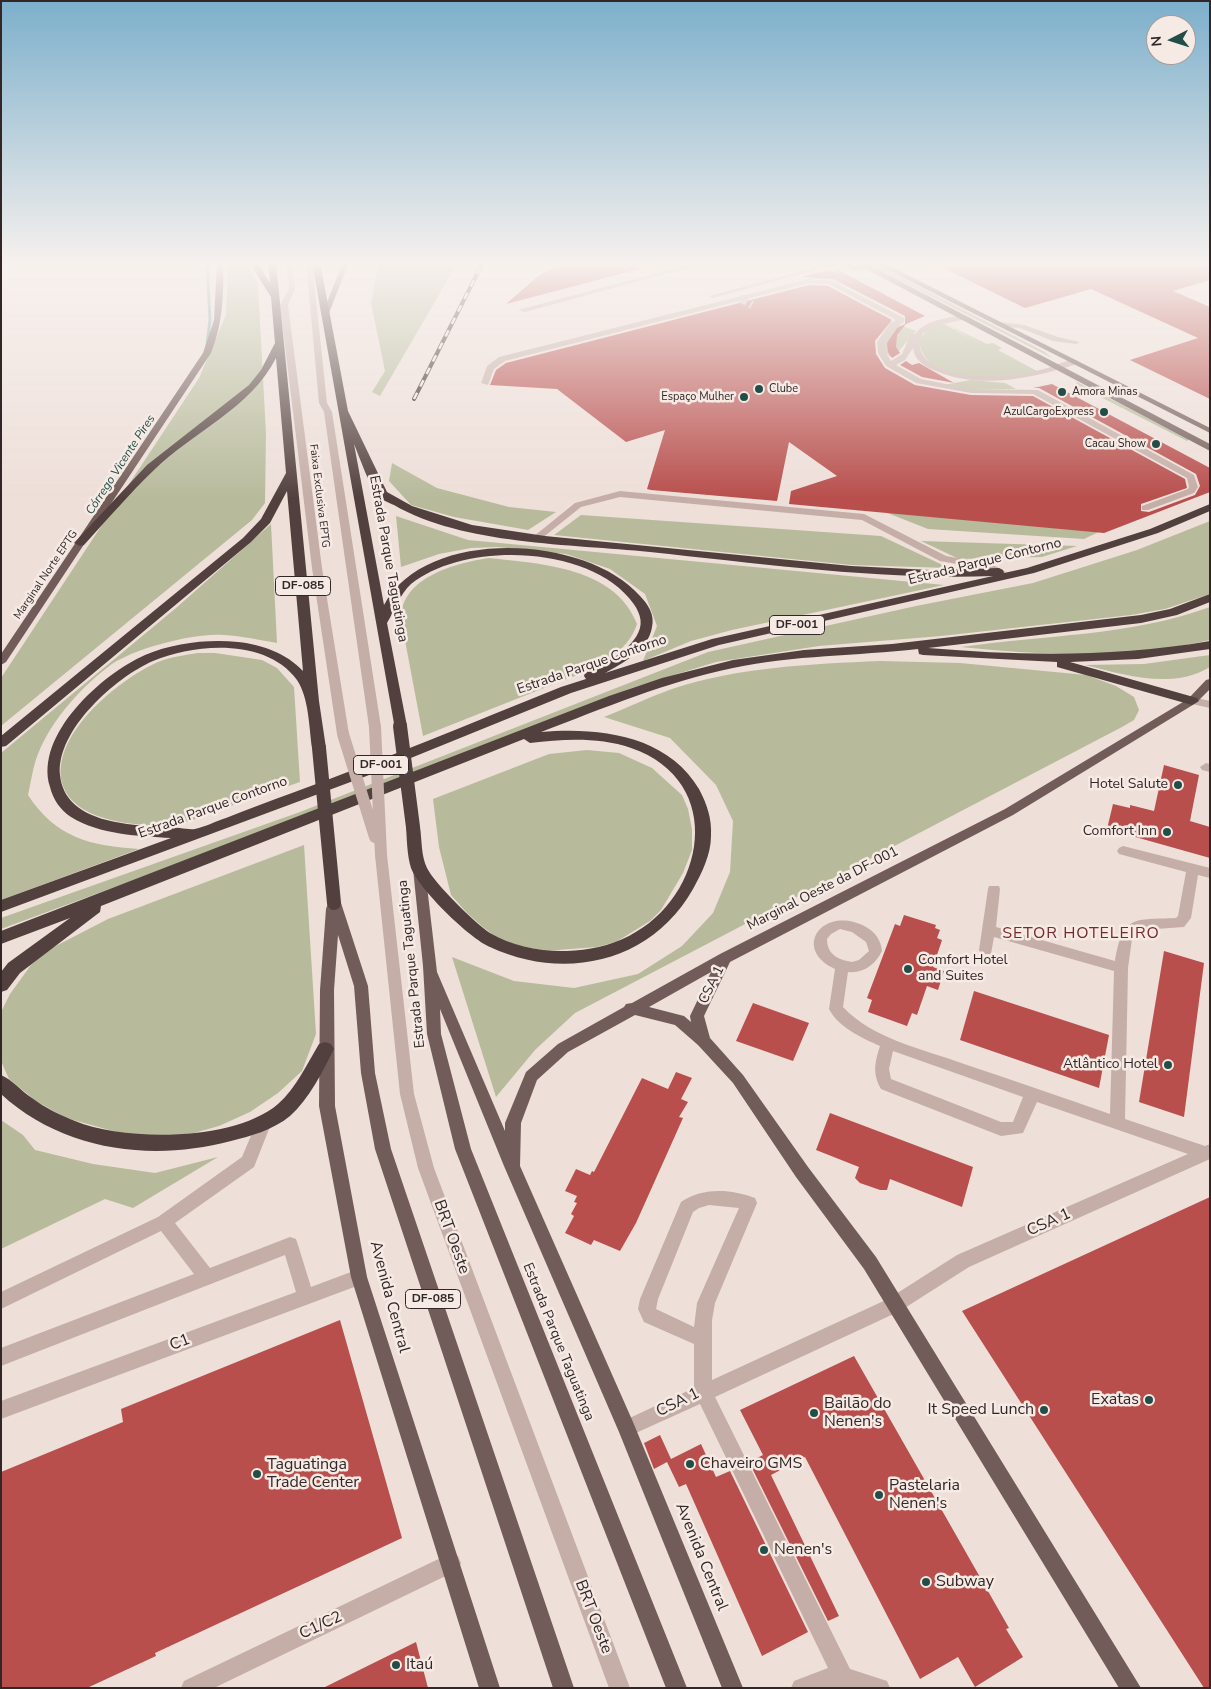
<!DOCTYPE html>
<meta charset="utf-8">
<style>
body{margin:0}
#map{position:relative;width:1211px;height:1689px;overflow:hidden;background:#eedfd9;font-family:"Nunito Sans",sans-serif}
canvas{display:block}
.frame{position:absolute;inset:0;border:2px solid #322726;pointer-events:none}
.north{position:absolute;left:1146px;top:15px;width:50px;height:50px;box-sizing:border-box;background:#f6eae5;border:1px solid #a89c99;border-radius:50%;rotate:265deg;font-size:14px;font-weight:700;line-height:20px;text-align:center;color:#322726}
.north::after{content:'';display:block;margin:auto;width:18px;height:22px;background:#214e47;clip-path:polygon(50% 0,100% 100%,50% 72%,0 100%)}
</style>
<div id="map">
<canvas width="1211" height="1689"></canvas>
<div class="frame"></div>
<div class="north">N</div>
</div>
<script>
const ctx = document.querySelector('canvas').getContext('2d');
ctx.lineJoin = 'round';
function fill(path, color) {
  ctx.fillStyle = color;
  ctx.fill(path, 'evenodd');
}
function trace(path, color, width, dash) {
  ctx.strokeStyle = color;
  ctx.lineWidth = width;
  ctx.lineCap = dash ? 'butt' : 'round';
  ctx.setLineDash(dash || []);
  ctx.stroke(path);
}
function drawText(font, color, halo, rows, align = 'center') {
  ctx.font = font + ' "Nunito Sans",sans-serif';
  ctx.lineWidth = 5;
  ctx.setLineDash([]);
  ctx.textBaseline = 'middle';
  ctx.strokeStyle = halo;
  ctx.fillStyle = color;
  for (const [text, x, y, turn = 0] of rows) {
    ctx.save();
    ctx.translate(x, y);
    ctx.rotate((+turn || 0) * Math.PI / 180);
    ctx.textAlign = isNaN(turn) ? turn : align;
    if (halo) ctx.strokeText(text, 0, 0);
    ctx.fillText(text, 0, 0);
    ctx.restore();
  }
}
fill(new Path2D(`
 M228,262H246L258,284L266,434L265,503L252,520L1,726V678L199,378L226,315Z
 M379,262H458L380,396L372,392L385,371L371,303Z
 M877,265L1045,352L1052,358L873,267Z
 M942,323L983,345L946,324L987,344L993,343L1002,348L998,350L1037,371C1002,378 926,389 919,341L927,329Z
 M899,325L916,331L897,353L890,357L886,353L884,343L895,326Z
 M970,380L1005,383L1016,389H970L944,385Z
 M1077,382L1189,439L1187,441L1075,384Z
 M392,463L437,488L509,507L556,512L528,530L454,517L411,505L389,481Z
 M885,512L1111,526L1084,539L928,529Z
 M581,515L881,536L949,568L851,565L554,535Z
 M396,516L468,540L944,585L732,630L691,641L643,661L657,626L645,594L610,569L566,554L497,547L471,548L439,554L401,567Z
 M1210,521V594L1165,609L1131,615L941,636L819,646L716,662L635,687L302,818L1,929V918L300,812L708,652L916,606L1033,583L1137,550Z
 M271,524L277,643C260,640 242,636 224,635C197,632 135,648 112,664C82,686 52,719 38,754C33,766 31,782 28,795C56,838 91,846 139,849L1,900V753L176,608Z
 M921,541L1077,546L1042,557L959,559Z
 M489,558C542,564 615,567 637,624C630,645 615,655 597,667L423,736L401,619C401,577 456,563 489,558Z
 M1210,607V640C1128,659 1044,656 961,647C1044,635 1131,636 1210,607Z
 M198,653H215L262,660L277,668L294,687L300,782C270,792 240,803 210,813C199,817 186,824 175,825C142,827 76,823 63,786C47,737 119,679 158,662C170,657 185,655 198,653Z
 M1210,655V667C1172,690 1125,675 1085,665L1144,664Z
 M880,661L960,663L1086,675L1116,686L1134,697L1139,710L1134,720L1122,727L575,1013L535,1050L496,1097L452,957L514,981L574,988L638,974L682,946L713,913L730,872L733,821L716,785L670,738L604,717C627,708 649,697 672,689C739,667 810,664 880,661Z
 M587,750L619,753L652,768L682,795L688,809L692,829V850L683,873L661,910L650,921L616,942L597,947L545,951L503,942L484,928L467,913L451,895L439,847L433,799L549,754Z
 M304,845L316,1034L302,1071L278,1093L250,1112L219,1126L194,1133L142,1139L66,1118L36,1101L9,1079L1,1061V1012L10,994L31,965L48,950L108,919Z
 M1,1120L23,1135L35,1150L93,1164L155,1173L218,1157L133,1208L105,1199L1,1249Z`), '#b7bb9b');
trace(new Path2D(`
 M207,262L210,320L207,345`), '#7ba8a0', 3);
fill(new Path2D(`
 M563,262H646L647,267L506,304L537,277Z
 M931,262H1210V280L1173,291L1210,307V399L1130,360L1198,338L1091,289L1025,308Z
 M828,270L833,272L840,271L925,316L906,324L897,335L896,347L900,353L892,358L888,352L887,343L897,328L905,324V316L833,279L801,277Z
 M809,285L828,286L892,320L875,341L876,354L885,368L915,385L971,395L1033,396L1185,479L1187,488L1141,504V511L1149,512L1195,495L1200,486L1196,474L1039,388H1033L1052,384L1210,468V492L1104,533L789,504L791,491L837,476L789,442L777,501L651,490L647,489L665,430L626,442L557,389L490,385L496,370L506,363Z
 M906,361L912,365L919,363L954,383L976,387L922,377L900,365Z
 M1164,765L1199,775L1190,821L1210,827V858L1107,829L1113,804L1130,808V805L1154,811Z
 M904,915L936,925L935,928L940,930L937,938L942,940L933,967L944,971L938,990L927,986L917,1015L912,1013L907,1026L868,1012L872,1000L867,998L895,924L900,926Z
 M1164,951L1204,963L1184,1117L1139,1102Z
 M974,991L1109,1035L1099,1088L960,1040Z
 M753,1003L809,1023L793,1061L736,1041Z
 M676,1072L692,1078L681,1099L688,1102L679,1117L683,1118L636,1223L620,1251L594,1240L591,1245L565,1233L574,1216L571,1214L577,1203L574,1202L577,1196L565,1191L576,1169L590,1175L592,1171L594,1172L642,1078L668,1089Z
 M830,1113L973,1167L962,1207L890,1179L887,1190H880L860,1183L855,1178L859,1167L816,1150Z
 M1210,1197V1688H1204L962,1311Z
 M340,1320L402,1538L155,1653L156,1656L87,1688H1V1472L123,1422L121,1409Z
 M854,1356L1009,1628L1006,1629L1023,1657L975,1687L958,1657L920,1679L805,1457L771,1475L839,1616L828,1621L749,1462L763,1455L740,1410Z
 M660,1435L671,1459L701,1444L716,1477L730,1471L808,1632L762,1656L686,1484L679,1487L667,1462L654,1469L644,1443Z
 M416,1642L428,1688H323Z`), '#b84f4d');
trace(new Path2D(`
 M740,298L752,305`), '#c8bab5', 8, [8, 4]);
fill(new Path2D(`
 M286,262H292L295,289L288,305L322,568L349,734L343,738L337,734L312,568L280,305L289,289Z
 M306,262H312L327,403L332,412L381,727L375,731L369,727L324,412L319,403Z
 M699,262H709L525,312L518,310Z
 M836,262L842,263L713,298L709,296Z
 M809,279L832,281L904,318V322L896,327L885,342L886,353L891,361L902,354L911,334H915C925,320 947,318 963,315H966V319L939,325L923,333C917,345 920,356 931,363C963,383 1009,377 1044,369C1054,366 1067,359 1077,360V364C1033,378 980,390 936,371C925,367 914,360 913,348L905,360L896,365L921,379L971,389L1038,390L1194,475L1198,487L1194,493L1148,510H1142V506L1188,489L1189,487L1187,478L1033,394L971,393L916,383L886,366L878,353L877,342L890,323L896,320L829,284L809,283L505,361L494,369L488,385L481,383L487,366L499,357Z
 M1000,322L1024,325L1058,337L1080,342L1076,344L1053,341L1020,328L997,326V322Z
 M620,491L864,514L946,556L991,564L1006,572L1001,575L986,569L940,561L862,520L620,497L581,507L541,539H535L533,537L575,503Z
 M1192,697L1210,701V708L1188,703L1186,701Z
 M1206,763L1210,764V772L1202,770L1200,767Z
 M1123,846L1210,868V878L1198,875L1191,918L1184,927L1142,930L1132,939L1128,968L1125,1119L1205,1146L1210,1144V1159L969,1267L900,1311L715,1397L850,1669L887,1681L890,1688H791L794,1681L828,1668L700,1404L627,1437L621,1434L618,1428L621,1422L694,1388V1344L644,1322L638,1309L640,1299L681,1202C703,1187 731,1189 755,1198L757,1203L715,1303L712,1320V1380L888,1299L957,1255L1188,1154L1037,1102L1023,1133L1001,1136L881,1089C872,1073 875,1062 880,1046C862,1038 838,1027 829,1009L835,969C791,949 823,904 866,927C875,932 881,940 882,951C876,964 863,974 848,972L843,1007C874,1040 924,1049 964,1064C1013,1080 1061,1097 1110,1114L1114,971L994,937L991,954H981L979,950L988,889L989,886H999L1000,889L996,927L1115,961C1123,914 1134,920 1176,918L1178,916L1186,872L1119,854L1117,851L1119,848ZM840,929L852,932L866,942L869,951L859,960L852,962C839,960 827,955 827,939L831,934ZM893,1051L1023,1097L1013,1122H1001L891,1079L889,1069ZM709,1205L739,1208L697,1303L694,1327L656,1309L658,1299L693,1212L699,1208Z
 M381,850L387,855L414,1094L434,1168L630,1688H609L418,1168L400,1094L375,855Z
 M263,1117L268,1119L271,1124L254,1167L175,1223L210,1268L290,1237L296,1239L298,1245L311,1287L359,1269L365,1271L367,1277L365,1283L1,1419V1401L296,1292L285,1255L1,1366V1348L194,1274L161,1231L1,1309V1292L158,1217L242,1157L258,1119Z
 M451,1553L458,1556L461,1563L458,1570L214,1688H181L184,1681Z`), '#c4aea7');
fill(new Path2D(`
 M217,262H223C224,294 223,323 211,353L6,662L1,665V654L203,353L214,320Z
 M343,262H349L329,313L322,315Z
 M834,262H843L855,266L882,262L1210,428V433L876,264L871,266L1210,444V451L864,268L855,270Z
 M1210,679V689L1196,703L1013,815L730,962L704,1016L710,1038L743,1075L808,1167L876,1257L1141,1688H1119L864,1269L796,1177L733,1083L698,1045L675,1025L635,1015L568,1052L537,1080L521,1123L520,1166L633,1422L743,1688H722L619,1432L504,1166L440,1009L441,1034L471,1149L687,1688H666L455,1149L427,1034L423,966L413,869L419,864L425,869L437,972L505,1131V1123L526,1072L558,1044L624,1007L626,1004L632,1003L720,954L1005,809L1188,699L1206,680ZM711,972L690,1016L691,1022L684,1016L649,1007Z
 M334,898L339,900L341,903L368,986L375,1073L391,1149L574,1688H553L375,1149L361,1073L354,986L338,935L334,990L335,1106L367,1277L500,1688H479L351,1277L319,1106L320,990L326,909L329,900Z`), '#725c59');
fill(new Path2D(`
 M249,262H257L270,283L268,262H276L319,701L326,748L319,753L312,748C309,727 309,698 297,680C267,638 195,643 153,661C116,677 56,730 60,775C65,824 130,825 168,827C176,827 188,830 195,829C205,827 216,821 226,818C248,809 270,801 292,793C382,760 472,723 561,687L586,679L584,676L585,673C604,663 633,651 640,628C643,617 636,606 629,598C584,545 464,542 411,584C400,594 395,610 387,623L407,726L405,729H395L312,262H320L348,411L387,492L412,506L472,525L545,536L851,566L930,570L999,568L1003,570L1004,573L1027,568L1150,529L1210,504V511L1158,533L1034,573L719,645L571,693L364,777L1,912V900L171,838C139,836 100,835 71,817C60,810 53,799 50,787C34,735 102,674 145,655C173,643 208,639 238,642C263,645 286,653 303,671L287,491L270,523L251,542L6,746L1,747V736L243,538L261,519L286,473L276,358C251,408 193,432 154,470C129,494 107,520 84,545L80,546L74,543L147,465L249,385L261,370L275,343L271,297ZM354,444C359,456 370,487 378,496C382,500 389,503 394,505C463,545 571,544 650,552C764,564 878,580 993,576L712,639L605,673C622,664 649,649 652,627C655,615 648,604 640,596C587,535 426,526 384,605Z
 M1210,594V602L1177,615L1141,623L928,648C1023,656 1116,657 1210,641V649L1138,659L1070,662L1197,698L1199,701L1192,705L1057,667V662L923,655L919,654L918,649C857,656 794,655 733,668C666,682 604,708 541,732C599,727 667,735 699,789C707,804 712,819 711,836C711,854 702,873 693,889C652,962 565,982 490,947C469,938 419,889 411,868C407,855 407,840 406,827L408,823H418L420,827C422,840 421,856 427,868C434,883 476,924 490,933C512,946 541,952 567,951C589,950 609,946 629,936C706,897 727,781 631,748C599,737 564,739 530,743L524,739L101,906L100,912L20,973L7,990L1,992V972L8,963L70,918L1,944V931L609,696L662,678L733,660L804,650L892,644L1141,615L1170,609Z
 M325,1042L331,1044L334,1049C323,1071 309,1099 290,1116C273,1130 251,1136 231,1141C152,1162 63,1151 1,1094V1075C13,1080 21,1091 32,1098C45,1108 60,1115 75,1121C127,1142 235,1141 278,1104C296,1088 307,1064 319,1044Z`), '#52403e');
const rail = new Path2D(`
 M414,399L483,262`);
trace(rail, '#322726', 4);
trace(rail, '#f6eae5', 2.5, [7]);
trace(new Path2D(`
 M375,727L381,855
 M343,734L375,837`), '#c4aea7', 12);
trace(new Path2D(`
 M400,726L413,827
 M319,748L334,903`), '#52403e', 14);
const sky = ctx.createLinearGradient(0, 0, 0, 498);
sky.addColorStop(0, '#7cafcb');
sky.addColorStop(0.53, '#f7f1ee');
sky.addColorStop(1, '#f7f1ee00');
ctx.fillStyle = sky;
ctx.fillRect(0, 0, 1211, 498);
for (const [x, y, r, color] of [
 [759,389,5,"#214e47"],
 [1062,392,5,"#214e47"],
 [744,397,5,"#214e47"],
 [1104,412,5,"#214e47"],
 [1156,444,5,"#214e47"],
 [1178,785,5,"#214e47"],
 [1167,832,5,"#214e47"],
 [908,969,5,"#214e47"],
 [1168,1065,5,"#214e47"],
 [1149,1400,5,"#214e47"],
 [1044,1410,5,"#214e47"],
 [814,1413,5,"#214e47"],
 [690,1464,5,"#214e47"],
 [257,1474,5,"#214e47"],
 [879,1495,5,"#214e47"],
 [764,1550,5,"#214e47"],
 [926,1582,5,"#214e47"],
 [396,1665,5,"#214e47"]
]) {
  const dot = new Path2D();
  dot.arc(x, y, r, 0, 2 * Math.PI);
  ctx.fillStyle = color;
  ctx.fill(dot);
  trace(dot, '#f6eae5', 2);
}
drawText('11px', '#322726', '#f6eae5', [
 ["Clube",769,389,"left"],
 ["Amora Minas",1072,392,"left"],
 ["Espaço Mulher",734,397],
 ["AzulCargoExpress",1094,412],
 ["Cacau Show",1146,444]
], 'right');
drawText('11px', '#322726', '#f6eae5', [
 ["Faixa Exclusiva EPTG",319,496,83],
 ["Marginal Norte EPTG",46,575,-56]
]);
drawText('italic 12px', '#214e47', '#f6eae5', [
 ["Córrego Vicente Pires",121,465,-57]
]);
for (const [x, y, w] of [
 [303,586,55],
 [797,625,55],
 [381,765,55],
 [433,1299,55]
]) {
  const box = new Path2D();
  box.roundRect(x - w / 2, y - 9.5, w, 19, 4);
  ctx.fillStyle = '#f6eae5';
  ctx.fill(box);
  trace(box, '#322726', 1);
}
drawText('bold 12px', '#322726', null, [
 ["DF-085",303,586],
 ["DF-001",797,625],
 ["DF-001",381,765],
 ["DF-085",433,1299]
]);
drawText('14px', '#322726', '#f6eae5', [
 ["Estrada Parque Taguatinga",388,559,80],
 ["Estrada Parque Contorno",985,562,-14],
 ["Estrada Parque Contorno",592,665,-19],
 ["Estrada Parque Contorno",213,808,-20],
 ["Marginal Oeste da DF-001",823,889,-27],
 ["Estrada Parque Taguatinga",412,964,-96],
 ["CSA 1",712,985,-64],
 ["Estrada Parque Taguatinga",558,1342,68]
]);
drawText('14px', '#322726', '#f6eae5', [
 ["Hotel Salute",1168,785],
 ["Comfort Inn",1157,832],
 ["Comfort Hotel",918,961,"left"],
 ["and Suites",918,977,"left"],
 ["Atlântico Hotel",1158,1065]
], 'right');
ctx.letterSpacing = '1px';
drawText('16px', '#772a29', '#f6eae5', [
 ["SETOR HOTELEIRO",1081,934]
]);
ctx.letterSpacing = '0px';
drawText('16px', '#322726', '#f6eae5', [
 ["CSA 1",1049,1223,-24],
 ["BRT Oeste",451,1237,70],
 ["Avenida Central",389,1297,75],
 ["C1",180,1343,-21],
 ["CSA 1",678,1403,-26],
 ["Avenida Central",701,1557,68],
 ["BRT Oeste",593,1617,69],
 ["C1/C2",321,1626,-25]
]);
drawText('16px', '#322726', '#f6eae5', [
 ["Exatas",1139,1400,"right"],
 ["Bailão do",824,1404],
 ["Nenen's",824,1422],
 ["It Speed Lunch",1034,1410,"right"],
 ["Chaveiro GMS",700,1464],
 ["Taguatinga",267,1465],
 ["Trade Center",267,1483],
 ["Pastelaria",889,1486],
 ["Nenen's",889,1504],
 ["Nenen's",774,1550],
 ["Subway",936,1582],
 ["Itaú",406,1665]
], 'left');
</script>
